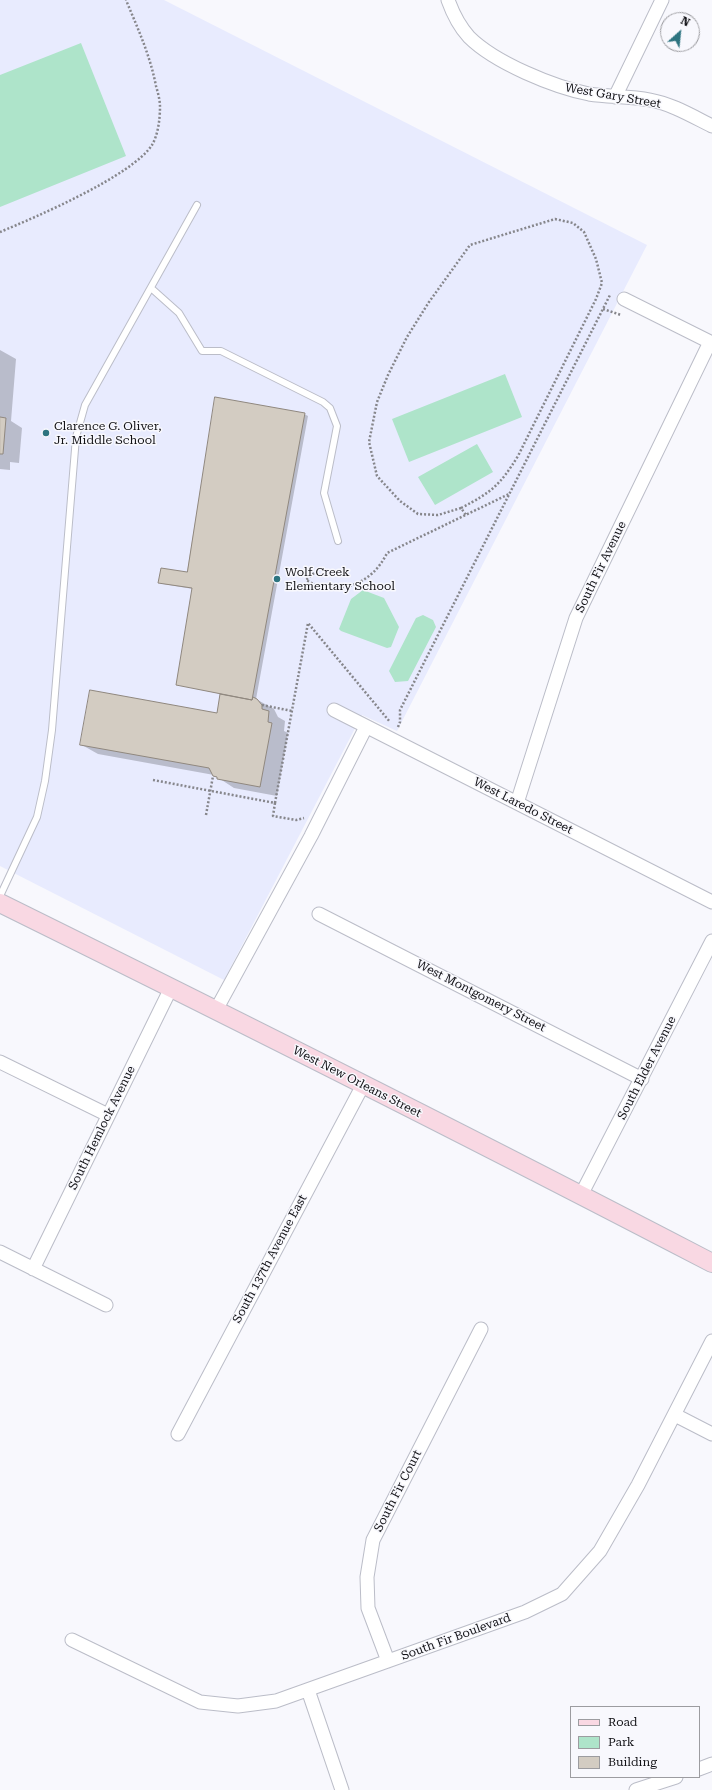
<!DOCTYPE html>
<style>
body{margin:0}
#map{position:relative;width:712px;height:1790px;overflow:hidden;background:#f8f8fd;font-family:"Roboto Serif",serif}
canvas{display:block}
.legend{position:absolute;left:570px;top:1706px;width:130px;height:72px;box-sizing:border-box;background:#f8f8fd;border:1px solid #9c9ca0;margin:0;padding:5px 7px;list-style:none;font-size:12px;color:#111115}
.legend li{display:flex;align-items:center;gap:8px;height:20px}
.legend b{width:20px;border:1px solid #9c9ca0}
.north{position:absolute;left:660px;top:12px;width:40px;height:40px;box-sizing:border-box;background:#f8f8fd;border:1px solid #9c9ca0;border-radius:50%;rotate:27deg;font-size:11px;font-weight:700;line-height:16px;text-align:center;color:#111115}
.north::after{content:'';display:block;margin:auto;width:14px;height:18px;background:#2d7480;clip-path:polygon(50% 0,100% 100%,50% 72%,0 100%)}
</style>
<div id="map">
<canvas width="712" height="1790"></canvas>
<ul class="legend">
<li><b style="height:5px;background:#f9d8e3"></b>Road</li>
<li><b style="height:11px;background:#aee4ca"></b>Park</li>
<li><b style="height:11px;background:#d3ccc2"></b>Building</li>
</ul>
<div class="north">N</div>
</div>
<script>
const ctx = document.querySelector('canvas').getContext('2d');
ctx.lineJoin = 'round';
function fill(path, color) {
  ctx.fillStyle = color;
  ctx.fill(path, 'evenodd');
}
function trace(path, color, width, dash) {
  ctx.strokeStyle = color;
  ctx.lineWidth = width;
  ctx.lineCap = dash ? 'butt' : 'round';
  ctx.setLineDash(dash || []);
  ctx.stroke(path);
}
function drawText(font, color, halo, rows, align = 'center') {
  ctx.font = font + ' "Roboto Serif",serif';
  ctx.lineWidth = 3;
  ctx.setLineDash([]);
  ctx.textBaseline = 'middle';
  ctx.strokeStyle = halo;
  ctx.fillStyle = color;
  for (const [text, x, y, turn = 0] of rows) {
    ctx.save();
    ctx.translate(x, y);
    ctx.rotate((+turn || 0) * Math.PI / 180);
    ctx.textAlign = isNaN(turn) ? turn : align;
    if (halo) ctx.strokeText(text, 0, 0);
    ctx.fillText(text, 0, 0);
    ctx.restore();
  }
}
fill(new Path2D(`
 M0,0H164L647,245L397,731L362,715L224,980L0,866Z`), '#e8ebfe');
fill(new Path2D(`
 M81,43L126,156L0,207V75Z
 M505,374L522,417L409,462L392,419Z
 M477,444L493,472L435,505L418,477Z
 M363,590L384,598L399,627L391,647L387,648L341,631L339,629L351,599Z
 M423,615L433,620L436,627L408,681L395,682L389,671L416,618Z`), '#aee4ca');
fill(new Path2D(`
 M0,350L16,359L11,421L22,428L19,463L10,462V470L0,469Z
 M304,414L308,416L256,699L274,709L278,717L285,721L284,731L288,733L277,796L234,788L214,775L98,754L82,745L217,714L221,694L177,684L193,589L163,584L159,582L188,574Z`), '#0003');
const building = new Path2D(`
 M215,397L305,413L252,700L176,685L192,588L158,583L161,568L187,572Z
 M0,417L6,418L3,454H0Z
 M90,690L217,713L220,694L252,700L253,697L257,699L262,705V709L269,711L268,722L272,723L260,787L217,779V777L213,776L209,768L80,745Z`);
fill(building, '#d3ccc2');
trace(building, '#90887f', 1);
const lane = new Path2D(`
 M151,288L179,313L202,351H221L323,402L330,408L337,426L324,493L338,541
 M0,896L37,817L45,781L52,730L76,437L85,405L197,205`);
const street = new Path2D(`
 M448,0C453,14 459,26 469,37C495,63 554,87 589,94C609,97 630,96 650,100C672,104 692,116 712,126
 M615,97L662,0
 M624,299L712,343
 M334,710L712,902
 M517,803L576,618L710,342
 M319,914L642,1079
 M216,1010L311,836L366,727
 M0,1062L108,1115
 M581,1195L712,941
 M0,1252L106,1305
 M33,1269L171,988
 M675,1415L712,1434
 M178,1434L363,1085
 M72,1640L200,1702L238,1706L276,1701L525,1612L562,1594L600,1551L638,1485L712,1341
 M388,1661L368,1608L367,1577L373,1540L481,1329
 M308,1690L342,1790
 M699,1769L712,1764
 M636,1790L676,1777`);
const secondary = new Path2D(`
 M0,903C239,1021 476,1140 712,1263`);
trace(lane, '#bbbdc8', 8);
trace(street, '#bbbdc8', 15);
trace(secondary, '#bbbdc8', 20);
trace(new Path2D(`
 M0,232C36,217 132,176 152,145C158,135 160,119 160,107C160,100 158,93 156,86C150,55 138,29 126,0
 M603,309L621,315
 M461,508L438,515L418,514L400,501L377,476L369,442L377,402L388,375L407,337L429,302L470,245L555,219L573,223L584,232L596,259L602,283L596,299L518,456C500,485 492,492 461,508L466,515
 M314,573L306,580C336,598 372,585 387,553L509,494
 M262,705L292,711
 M398,727L400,722V710L610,295
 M153,780L275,803L273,816L296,820L304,818
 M275,803L308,623L390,722
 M206,815L213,776`), '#86868b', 2.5, [2, 2]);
trace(lane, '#fff', 6);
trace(street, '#fff', 13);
trace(secondary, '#f9d8e3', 18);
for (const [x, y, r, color] of [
 [46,433,4,"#2d7480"],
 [277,579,4,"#2d7480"]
]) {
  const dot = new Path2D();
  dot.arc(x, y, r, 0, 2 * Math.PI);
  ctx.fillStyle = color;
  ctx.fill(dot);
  trace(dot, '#f8f8fd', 1.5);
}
drawText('12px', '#111115', '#f8f8fd', [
 ["West Gary Street",613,96,10],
 ["South Fir Avenue",601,567,-64],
 ["West Laredo Street",523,806,27],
 ["West Montgomery Street",481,996,27],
 ["South Elder Avenue",647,1068,-63],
 ["West New Orleans Street",357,1082,27],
 ["South Hemlock Avenue",102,1128,-64],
 ["South 137th Avenue East",270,1259,-62],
 ["South Fir Court",398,1491,-63],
 ["South Fir Boulevard",456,1637,-20]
]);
drawText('12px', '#111115', '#f8f8fd', [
 ["Clarence G. Oliver,",54,426],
 ["Jr. Middle School",54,440],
 ["Wolf Creek",285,572],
 ["Elementary School",285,586]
], 'left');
</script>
